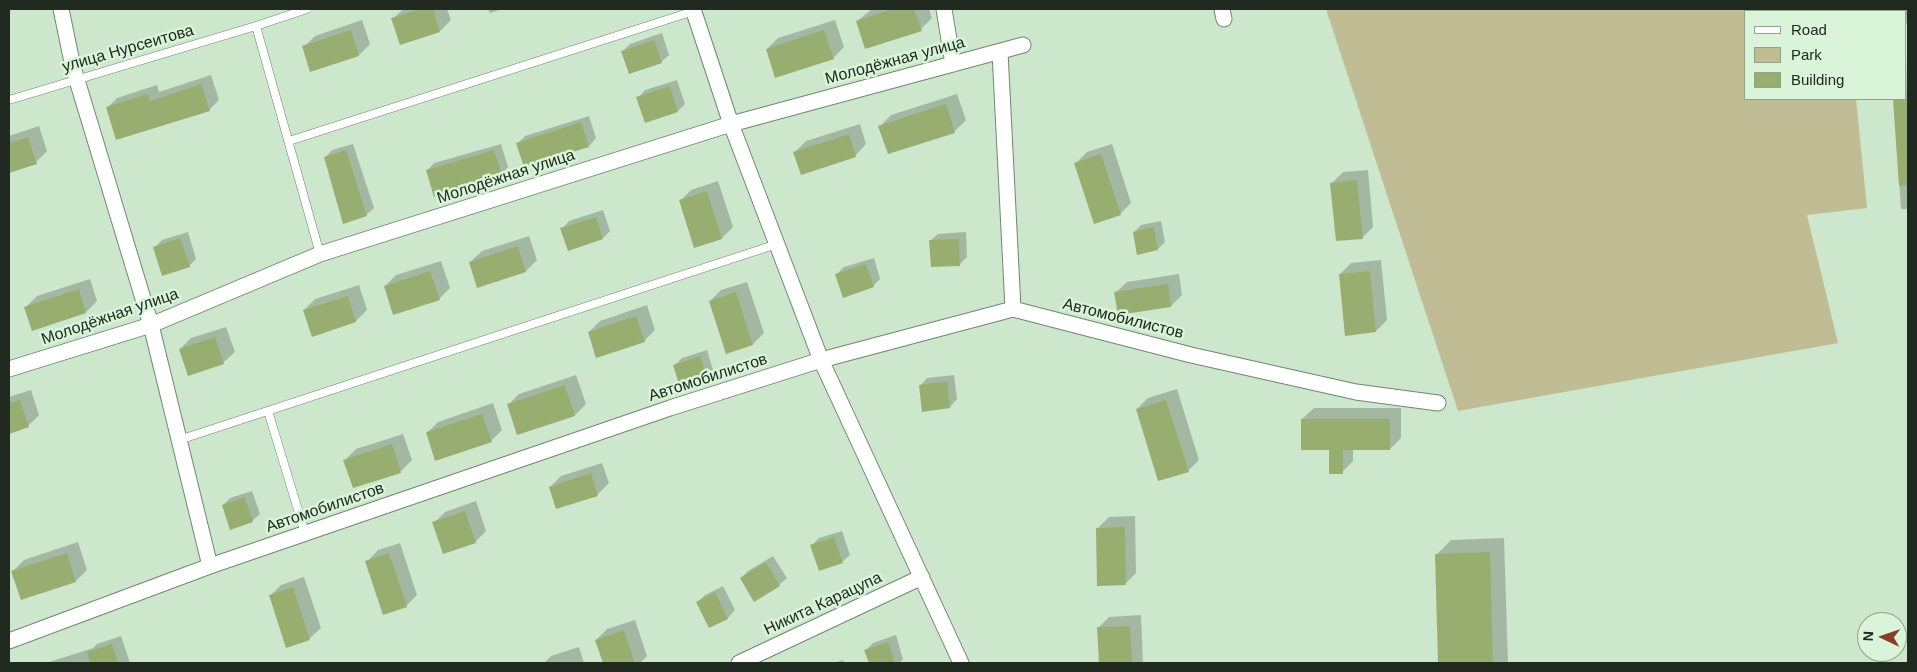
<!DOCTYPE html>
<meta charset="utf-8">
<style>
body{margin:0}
#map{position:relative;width:1917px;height:672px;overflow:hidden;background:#cce7cc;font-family:Helvetica,sans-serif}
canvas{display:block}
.frame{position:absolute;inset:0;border:10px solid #202a20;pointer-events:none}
.legend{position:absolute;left:1744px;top:10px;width:162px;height:90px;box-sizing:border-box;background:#d9f4d9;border:1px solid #8fa38f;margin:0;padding:6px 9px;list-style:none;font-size:15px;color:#202a20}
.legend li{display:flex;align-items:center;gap:10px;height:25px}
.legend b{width:25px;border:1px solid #8fa38f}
.north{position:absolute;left:1857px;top:612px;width:50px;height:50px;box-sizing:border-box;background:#d9f4d9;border:1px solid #8fa38f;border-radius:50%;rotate:273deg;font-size:14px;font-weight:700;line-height:20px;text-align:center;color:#202a20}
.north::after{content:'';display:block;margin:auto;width:18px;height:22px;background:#883f23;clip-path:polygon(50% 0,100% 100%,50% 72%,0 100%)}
</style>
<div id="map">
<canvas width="1917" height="672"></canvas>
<div class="frame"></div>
<ul class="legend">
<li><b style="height:6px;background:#fff"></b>Road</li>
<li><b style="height:14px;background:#c0bc93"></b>Park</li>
<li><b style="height:14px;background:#98ad70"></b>Building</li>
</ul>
<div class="north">N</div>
</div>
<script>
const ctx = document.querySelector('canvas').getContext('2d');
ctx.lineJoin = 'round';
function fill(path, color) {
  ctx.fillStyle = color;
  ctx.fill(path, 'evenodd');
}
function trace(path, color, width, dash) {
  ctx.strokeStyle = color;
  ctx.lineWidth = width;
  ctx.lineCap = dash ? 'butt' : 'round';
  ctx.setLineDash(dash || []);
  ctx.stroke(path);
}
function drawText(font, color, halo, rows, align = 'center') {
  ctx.font = font + ' Helvetica,sans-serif';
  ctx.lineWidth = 5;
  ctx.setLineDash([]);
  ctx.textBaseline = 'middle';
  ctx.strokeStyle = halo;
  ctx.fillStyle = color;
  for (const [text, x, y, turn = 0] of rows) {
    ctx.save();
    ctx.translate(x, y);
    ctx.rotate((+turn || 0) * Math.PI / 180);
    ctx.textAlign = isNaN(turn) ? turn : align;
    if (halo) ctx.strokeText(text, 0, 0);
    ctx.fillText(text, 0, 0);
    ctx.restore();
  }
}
fill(new Path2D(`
 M1326,9H1846V11H1746V99H1856L1867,208L1807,215L1838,343L1458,411Z`), '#c0bc93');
fill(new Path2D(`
 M403,9H447L451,20L440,31L401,43L393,19Z
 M488,9H503L490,13Z
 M872,9H929L932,18L921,29L857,21Z
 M1887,9H1908V23L1906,24V11H1887Z
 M362,20L370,44L359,55L311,70L304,47L315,36Z
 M835,20L844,47L833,58L767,49L778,38Z
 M662,33L669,55L661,62L623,51L630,44Z
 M1907,54L1908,209H1901L1894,99H1906Z
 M211,75L219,100L209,110L107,108L117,98L157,85L159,92Z
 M677,80L685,104L678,111L638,98L645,90Z
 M957,94L966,120L955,131L889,153L880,126L891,115Z
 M589,116L596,138L589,146L525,166L518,143L525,136Z
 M860,124L866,144L855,156L795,152L806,141Z
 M39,126L47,151L36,162L9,172V136Z
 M353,144L374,208L366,215L325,158L332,150Z
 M501,144L508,167L501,174L427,171L434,163Z
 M1112,144L1131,203L1120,214L1076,163L1087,152Z
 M1368,170L1373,227L1362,238L1332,183L1343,172Z
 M718,181L733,227L722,238L680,201L691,190Z
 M603,210L610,231L603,238L562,229L569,221Z
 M1161,221L1165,242L1158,249L1138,253L1134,232L1141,225Z
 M188,232L196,259L189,266L154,248L162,240Z
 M966,232L967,257L960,264L930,241L938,234Z
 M529,236L537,260L526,271L478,286L470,262L482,251Z
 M874,258L880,279L873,286L836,275L844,267Z
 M1381,260L1387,320L1376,331L1340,274L1351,263Z
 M441,261L450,288L439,299L385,286L396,275Z
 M1179,274L1182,295L1171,306L1115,293L1127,282Z
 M90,279L97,301L86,312L33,329L26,307L37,296Z
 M747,282L764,333L753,344L727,353L710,301L721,290Z
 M359,285L367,310L356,321L313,335L304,310L315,299Z
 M647,305L655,330L644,341L589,332L600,321Z
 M226,327L235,352L223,363L180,349L191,338Z
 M707,350L713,370L706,377L675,365L682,358Z
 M576,375L586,404L575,415L508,405L519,394Z
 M954,375L957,399L950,407L920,386L927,378Z
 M1177,389L1199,460L1188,471L1137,409L1148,398Z
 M31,390L39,415L28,426L9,433V397Z
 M493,403L502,430L491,441L427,433L438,422Z
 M1314,408H1401V438L1390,449H1353V461L1342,472L1330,449L1302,419Z
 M403,434L412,460L401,471L353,487L345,460L356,449Z
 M602,463L609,483L598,494L557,508L550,487L561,476Z
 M252,491L260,514L252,521L223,505L230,498Z
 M476,501L486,531L475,542L434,523L445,512Z
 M1135,516L1136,573L1125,584L1098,528L1109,517Z
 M842,531L850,555L842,562L812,545L819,538Z
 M1504,538L1508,663H1440L1436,555L1451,540Z
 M78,542L87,570L76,581L13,571L24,560Z
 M400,543L417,595L406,606L367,562L378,550Z
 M773,556L787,578L779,585L741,578L748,571Z
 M304,577L321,628L309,639L270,596L281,585Z
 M723,586L735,610L728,618L710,627L698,602L705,595Z
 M1141,615L1143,663H1100L1098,628L1109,617Z
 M635,620L647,656L640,663H604L596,640L607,629Z
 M896,635L903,659L900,663H870L866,650L873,643Z
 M121,636L130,663H46L93,648L97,644Z
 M579,647L584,663H544L551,656Z
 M843,660L844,663H833Z`), '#0003');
fill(new Path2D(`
 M420,9H433L440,32L400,45L391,18Z
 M892,9H914L922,31L865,49L856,21Z
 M351,30L359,56L310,72L302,46Z
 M824,30L834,59L775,78L766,49Z
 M654,40L662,63L629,74L621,51Z
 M201,84L210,111L116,140L106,107L147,94L150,101Z
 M670,86L678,112L645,123L636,97Z
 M1893,99H1908V185L1899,186Z
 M946,104L955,133L888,154L878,126Z
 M581,122L589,147L524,167L516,143Z
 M849,134L856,157L801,175L793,152Z
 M28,137L37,164L9,173V143Z
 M346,150L367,216L343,224L324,157Z
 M494,150L502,175L434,197L426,170Z
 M1101,154L1121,215L1094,224L1074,163Z
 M1357,180L1363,239L1336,241L1330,183Z
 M707,191L722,239L694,248L679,200Z
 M596,217L603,239L568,251L560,228Z
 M1154,227L1158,250L1137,255L1133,232Z
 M180,238L190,267L162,276L153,247Z
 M959,239L960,266L931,267L929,240Z
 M518,246L526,272L477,288L469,262Z
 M866,264L874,287L843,298L835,274Z
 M430,271L440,300L393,315L384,286Z
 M1370,271L1376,332L1345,336L1339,274Z
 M1168,284L1171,307L1118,315L1114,292Z
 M79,289L86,313L32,331L24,307Z
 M736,292L753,345L726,354L709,301Z
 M348,296L356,322L312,337L303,310Z
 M636,316L645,342L596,358L588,332Z
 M215,337L224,364L188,376L179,349Z
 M700,356L707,378L680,387L673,365Z
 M947,381L950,408L922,412L919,385Z
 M565,385L575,416L517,435L507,404Z
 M20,400L29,427L9,434V403Z
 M1166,400L1189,472L1158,481L1136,409Z
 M482,414L492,442L435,461L426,432Z
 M1301,419H1390V450H1343V474H1329V450H1301Z
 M392,444L401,473L353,488L343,460Z
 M591,473L598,496L556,509L549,487Z
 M245,497L253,522L230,530L222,505Z
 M465,511L476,543L443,554L432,522Z
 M1125,527L1126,585L1097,586L1096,528Z
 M834,537L843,563L819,571L810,545Z
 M1490,552L1493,663H1438L1435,554Z
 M67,553L76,582L21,600L11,571Z
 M389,553L407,607L383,615L365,561Z
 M766,562L780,586L754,602L740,578Z
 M293,587L310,640L286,648L269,595Z
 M715,592L728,619L709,628L696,602Z
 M1130,626L1132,663H1099L1097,627Z
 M624,630L635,663H603L595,640Z
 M888,642L895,663H869L864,650Z
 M112,644L118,663H90L87,652Z`), '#98ad70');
const service = new Path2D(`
 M307,9L256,26L320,254
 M9,100L256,26
 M289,141L694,11
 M268,411L305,533
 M179,440L777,244`);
const minor = new Path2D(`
 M61,9L73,67L151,325L210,566
 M693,9L731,124L821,360L961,663
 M944,9L953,64
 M1222,9L1224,19
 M1000,52L1013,309
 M9,369L151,325L320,254L731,124L1023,45
 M9,641L210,566L670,408L821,360L1013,309L1191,355L1356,392L1438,403
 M739,663L922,577`);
trace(service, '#708870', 9);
trace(minor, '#708870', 17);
trace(service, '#fff', 8);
trace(minor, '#fff', 15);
drawText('16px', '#202a20', '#d9f4d9', [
 ["улица Нурсеитова",128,49,-16],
 ["Молодёжная улица",895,61,-15],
 ["Молодёжная улица",506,177,-18],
 ["Молодёжная улица",110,317,-19],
 ["Автомобилистов",1123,319,14],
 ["Автомобилистов",708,378,-18],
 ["Автомобилистов",325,508,-19],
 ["Никита Карацупа",823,604,-25]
]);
</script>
